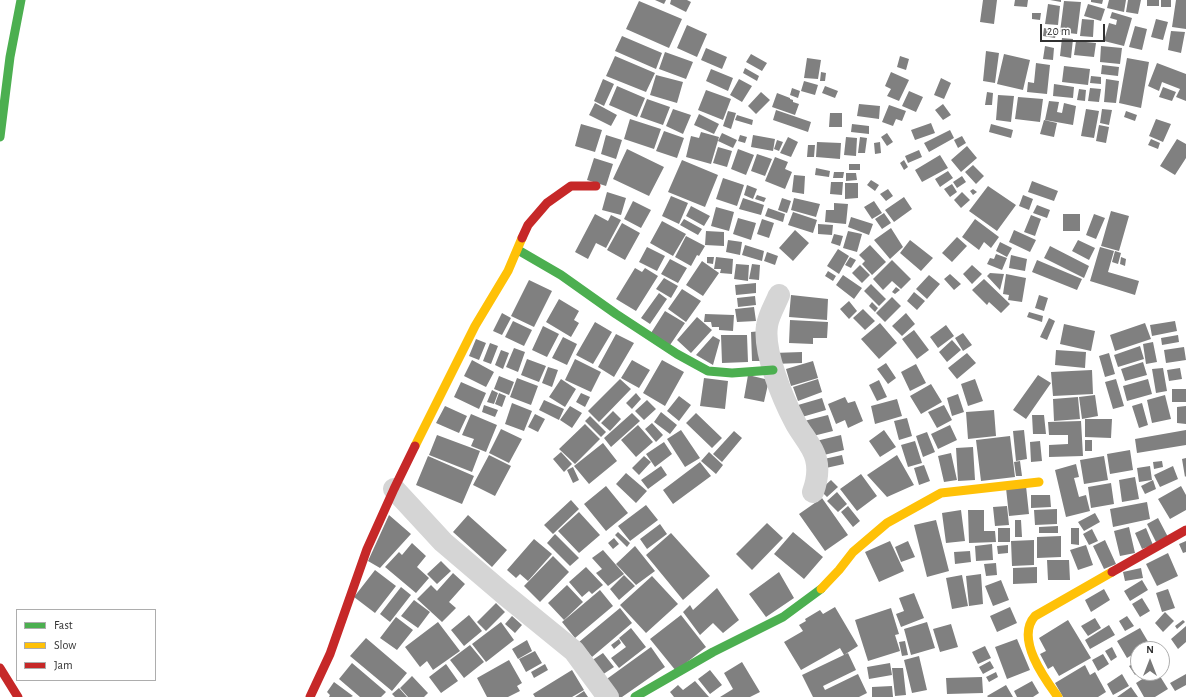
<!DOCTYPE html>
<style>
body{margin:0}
#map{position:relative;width:1186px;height:697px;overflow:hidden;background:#fff;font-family:"Alegreya Sans",sans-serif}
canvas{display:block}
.legend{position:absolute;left:16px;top:609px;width:140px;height:72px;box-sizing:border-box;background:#fff;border:1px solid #adadad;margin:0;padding:5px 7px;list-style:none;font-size:12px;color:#313131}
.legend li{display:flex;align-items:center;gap:8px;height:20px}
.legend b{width:20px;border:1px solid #adadad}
.north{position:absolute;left:1130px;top:641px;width:40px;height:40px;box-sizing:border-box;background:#fff;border:1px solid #adadad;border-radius:50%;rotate:0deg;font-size:11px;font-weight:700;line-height:16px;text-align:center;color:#313131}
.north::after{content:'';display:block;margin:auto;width:14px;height:18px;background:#797979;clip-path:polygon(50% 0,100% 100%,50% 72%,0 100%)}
.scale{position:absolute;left:1040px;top:24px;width:65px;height:18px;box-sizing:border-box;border:2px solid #313131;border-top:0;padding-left:5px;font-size:12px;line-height:14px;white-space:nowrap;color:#313131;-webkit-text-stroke:3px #fff;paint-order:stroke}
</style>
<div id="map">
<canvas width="1186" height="697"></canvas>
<ul class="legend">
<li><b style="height:5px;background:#4caf50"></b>Fast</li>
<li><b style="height:5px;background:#ffc107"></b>Slow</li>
<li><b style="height:5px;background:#c62828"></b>Jam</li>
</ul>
<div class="north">N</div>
<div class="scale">20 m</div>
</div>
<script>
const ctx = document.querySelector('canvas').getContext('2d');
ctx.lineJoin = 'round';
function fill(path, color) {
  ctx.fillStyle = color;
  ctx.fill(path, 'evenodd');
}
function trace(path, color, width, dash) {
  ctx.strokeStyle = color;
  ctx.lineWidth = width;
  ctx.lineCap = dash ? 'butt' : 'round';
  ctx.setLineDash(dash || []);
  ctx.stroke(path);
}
fill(new Path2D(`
 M655,0H666L664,4Z
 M671,0H687L691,2L686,12L670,4Z
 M983,0H997L994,24L980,22Z
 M1015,0H1028L1027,7L1014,6Z
 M1050,0H1061V2Z
 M1091,0H1103L1102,4L1091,2Z
 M1109,0H1126L1124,12L1107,8Z
 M1128,0H1141L1138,14L1126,12Z
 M1147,0H1159V6H1147Z
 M1161,0H1171V7H1161Z
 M1176,0H1186V29L1172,27Z
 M639,1L682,19L669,48L626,29Z
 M1064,1L1081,2L1077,34L1060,32Z
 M1048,4L1060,6L1058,25L1045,24Z
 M1088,4L1105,9L1101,21L1084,16Z
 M1112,12L1132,18L1124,46L1104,41L1109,23L1116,25L1117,20L1110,18Z
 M1032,13H1041L1040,20L1032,19Z
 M1082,19L1094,20L1093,37L1080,36Z
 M1156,19L1168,22L1163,40L1151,37Z
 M687,25L707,34L697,57L677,48Z
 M1135,26L1147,29L1142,50L1129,47Z
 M1044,28L1057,31L1055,38L1043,36Z
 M1171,31L1185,32L1181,53L1168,50Z
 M622,36L662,53L656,69L615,51Z
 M1062,38L1073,39L1071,58L1060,56Z
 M1076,41L1096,43L1094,57L1074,55Z
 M1045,46L1054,48L1053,60L1043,59Z
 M1101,46L1122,48L1120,64L1100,62Z
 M706,48L727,57L722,69L701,60Z
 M986,51L999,53L995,83L983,81Z
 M665,52L693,62L686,79L659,69Z
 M751,54L767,63L762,71L746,62Z
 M1004,54L1030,60L1023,90L997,84Z
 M615,56L655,73L646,92L606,76Z
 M900,56L909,59L906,70L897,67Z
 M807,58L821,60L818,79L804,78Z
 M1127,58L1149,62L1141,108L1119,103Z
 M1036,63L1050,65L1047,94L1027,92L1028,82L1034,83Z
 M1157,63L1186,74V101L1176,97L1180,89L1162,82L1159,91L1148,86Z
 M1102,65L1119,67L1118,76L1101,74Z
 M1064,66L1090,69L1088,85L1062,82Z
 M745,68L759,76L757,81L743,73Z
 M711,69L733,78L728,91L706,81Z
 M821,72L826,73L825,81H820Z
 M891,72L909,80L899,101L887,96L891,89L885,86Z
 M656,75L683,82L677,103L650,95Z
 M1091,76L1101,77V84L1090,83Z
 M941,78L951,83L944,99L934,95Z
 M603,79L614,84L604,106L594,101Z
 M739,79L752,86L742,102L730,95Z
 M1106,79L1119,81L1116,103L1104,102Z
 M804,81L818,85L815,95L801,91Z
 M1054,84L1074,87L1073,98L1053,96Z
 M617,86L645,98L637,117L609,105Z
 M825,86L838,91L835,98L822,93Z
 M1163,87L1176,92L1172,101L1159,97Z
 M792,88L800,91L798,98L790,95Z
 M1090,88L1101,89L1099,102L1088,101Z
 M1079,89L1086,90L1085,101L1077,100Z
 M706,90L731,99L723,120L698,110Z
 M909,91L923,97L916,112L902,106Z
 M761,92L770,100L756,114L748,106Z
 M987,92L993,93L992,105H985Z
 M777,93L790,98V99L793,100V102L799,104L795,115L772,107Z
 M998,95L1014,96L1011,122L996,120Z
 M1018,97L1043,99L1040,122L1015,119Z
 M647,99L670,107L663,125L640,117Z
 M1049,101L1059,102L1057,112L1062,113L1064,103L1076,106L1073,125L1045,120Z
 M595,103L617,115L611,126L589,115Z
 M859,104L880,106L879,119L857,116Z
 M943,104L951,115L943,120L935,110Z
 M889,105L906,111L902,121L896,119L893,126L882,122Z
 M673,109L691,115L683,134L666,126Z
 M1086,109L1099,111L1094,138L1081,136Z
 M1102,109L1112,110L1109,125L1100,123Z
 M776,110L811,122L808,132L773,120Z
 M728,111L736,113L731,129L723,126Z
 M1126,111L1137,115L1135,121L1124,117Z
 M830,113H842V127H829Z
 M699,114L719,124L714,134L694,125Z
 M737,115L753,120L752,125L735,120Z
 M630,119L661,129L654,149L624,139Z
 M1156,119L1171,124L1163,142L1149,136Z
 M1044,120L1057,123L1054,137L1040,134Z
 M931,123L935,133L915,140L911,130Z
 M581,124L602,130L595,152L575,146Z
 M852,124L869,126V134L851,132Z
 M991,124L1013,130L1011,138L989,132Z
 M1099,125L1109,127L1106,143L1096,141Z
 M950,130L954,138L929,152L924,143Z
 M664,131L684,138L677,158L656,151Z
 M701,132L719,137L711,164L686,157L691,136L699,138Z
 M722,133L737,140L733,148L718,141Z
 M887,133L893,142L887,146L881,137Z
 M606,135L622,140L616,159L601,154Z
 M740,135L747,137L745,143L738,141Z
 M753,135L775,139L773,151L751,147Z
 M962,136L966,143L958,148L954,140Z
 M788,137L798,142L791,157L780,153Z
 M846,137L857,138L856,156L844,155Z
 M860,137L867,138L865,153H858Z
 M1151,139L1160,143L1158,149L1148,145Z
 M1177,139L1186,144V158L1175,175L1160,166Z
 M777,140L783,142L779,151L774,149Z
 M817,142L841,143L840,159L816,157Z
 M880,142L881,153L875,154L874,143Z
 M808,145H815L814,157H807Z
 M967,146L977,158L961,172L951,160Z
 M718,147L732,151L727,167L713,163Z
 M627,149L664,167L649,196L613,179Z
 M738,149L754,155L746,175L731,169Z
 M919,150L922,157L908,163L905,156Z
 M757,154L772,159L765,176L751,171Z
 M940,155L948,168L922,182L915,170Z
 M775,157L788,162L785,169L792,172L785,189L765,181Z
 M594,158L613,164L606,186L587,180Z
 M682,160L718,175L705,207L668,192Z
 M904,160L908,167L904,170L900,163Z
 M849,164H860V170H849Z
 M973,165L984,176L976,184L965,172Z
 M816,168L830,171L829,177L815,175Z
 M948,171L953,178L940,187L935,179Z
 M834,172H844L843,178H833Z
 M846,173H856L857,180L846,181Z
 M794,175L805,176L804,194L792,192Z
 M962,176L966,182L957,188L953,182Z
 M723,178L744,185L737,206L716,199Z
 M871,180L879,185L875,191L867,185Z
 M1032,181L1058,191L1054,201L1028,192Z
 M831,182H843L842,195L830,194Z
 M845,183H858V198L845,199Z
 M952,184L957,192L950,197L944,189Z
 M747,185L757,189L753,199L744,195Z
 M988,186L1016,205L997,231L969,211Z
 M888,189L893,196L886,201L880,194Z
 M973,189L977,192L973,195L970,191Z
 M607,192L626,198L621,215L602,210Z
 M962,192L970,200L961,208L954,200Z
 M757,195L766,198L764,202L755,199Z
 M1023,195L1033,199L1029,210L1019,206Z
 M671,196L688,203L679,224L662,216Z
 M904,197L912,209L894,222L885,210Z
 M743,198L764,205L761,215L739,209Z
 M782,198L791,201L787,213L778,210Z
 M794,198L820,204L816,217L791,210Z
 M633,201L651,210L641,228L624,219Z
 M874,201L882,213L872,219L864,207Z
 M834,203L848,204L846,224L825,222L826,210H834Z
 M1037,205L1050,210L1047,218L1033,213Z
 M691,206L710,216L704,226L686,216Z
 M716,207L734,212L729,231L711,226Z
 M768,208L785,214L783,222L765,216Z
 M1111,211L1129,216L1119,251L1101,246Z
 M793,212L817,220L813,233L788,225Z
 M884,213L891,223L882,229L875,219Z
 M595,214L608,221L611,215L621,220L606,248L596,243L588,259L575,252Z
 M1063,214H1080V231H1063Z
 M1094,214L1105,218L1096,239L1086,235Z
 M1031,215L1041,219L1035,236L1024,232Z
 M851,217L873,224L869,235L848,227Z
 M738,218L756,223L751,240L733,234Z
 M684,219L702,229L698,235L680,225Z
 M762,219L774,223L769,238L757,234Z
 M975,219L999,237L991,248L984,242L979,250L962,237Z
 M662,221L686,234L673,256L650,243Z
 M622,223L640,233L625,260L607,250Z
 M818,224L833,225L832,235L818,234Z
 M891,228L903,247L890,259L874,240Z
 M795,230L809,243L793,261L779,248Z
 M1014,230L1036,240L1030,252L1009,242Z
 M706,231L724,232V246L705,245Z
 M848,231L862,234L857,252L843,248Z
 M834,234L843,236L840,246L831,243Z
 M686,236L705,246L699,256L697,255L691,266L675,257Z
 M957,237L967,246L952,262L942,253Z
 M728,240L742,242L740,255L726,252Z
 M910,240L933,258L921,271L900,253Z
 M1078,240L1095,248L1089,260L1072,251Z
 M1000,242L1012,248L1007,257L996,251Z
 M745,245L764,251L762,261L742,255Z
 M870,245L886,262L872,275L862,264L865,261L859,255Z
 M1050,246L1089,266L1084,278L1044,258Z
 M647,247L665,256L657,271L639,262Z
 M1100,247L1114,251L1108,272L1139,281L1135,295L1090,281Z
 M838,249L849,256L839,274L827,266Z
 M1115,251L1121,253L1118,264L1112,262Z
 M767,252L778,256L775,265L764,261Z
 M996,254L1007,258L1002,270L987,264L990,258L994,259Z
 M1011,255L1027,259L1025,271L1009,268Z
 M707,257H714L713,264L707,263Z
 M716,257L733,259L732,274L720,273L721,269H714Z
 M850,257L856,260L851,268L845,265Z
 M1121,257L1126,259L1125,266L1120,264Z
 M670,259L687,268L678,283L661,274Z
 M892,260L911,279L901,289L892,281L883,290L873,279Z
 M1037,260L1082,279L1077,290L1032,272Z
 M702,261L719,273L703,296L686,285Z
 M736,264L749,265L748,281L734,279Z
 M752,264L760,265L759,280L749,279Z
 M860,265L870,275L862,283L852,273Z
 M972,265L982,274L972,284L963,274Z
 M635,268L642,272L645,268L658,276L636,311L616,299Z
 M828,271L836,276L833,281L825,276Z
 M990,273L1004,274L1000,290L987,276Z
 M950,274L961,284L954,290L944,279Z
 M1006,274L1026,278L1022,302L1008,300L1009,295L1003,294Z
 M843,275L862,288L854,299L836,285Z
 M929,275L940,284L927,299L916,289Z
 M664,278L678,286L671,298L656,289Z
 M984,279L1010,304L1001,313L989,302L987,305L972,290Z
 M529,280L552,291L534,327L511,316Z
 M756,283V293L736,295L735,285Z
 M871,284L886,299L879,306L864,291Z
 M896,287L900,290L895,294L892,292Z
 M682,289L701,301L686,322L668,309Z
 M914,292L925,301L917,310L907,301Z
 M659,293L667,299L650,324L641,318Z
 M791,295L828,299L827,320L789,317Z
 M1039,295L1048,298L1044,311L1035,308Z
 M755,296L756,305L738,307L737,298Z
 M892,297L901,306L885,322L876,313Z
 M559,299L579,311L574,320L579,323L571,337L546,322Z
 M849,301L857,311L849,319L840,309Z
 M872,302L878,308L875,312L869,306Z
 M754,307L756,321L737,322L735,309Z
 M863,309L875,321L865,330L853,318Z
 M665,311L685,323L670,345L651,333Z
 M1029,312L1043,316L1042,322L1027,317Z
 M502,313L511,318L502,335L493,331Z
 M906,313L915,324L902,336L892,326Z
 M705,314L734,315L733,331L719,330V327H712L711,322H704Z
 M697,317L712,330L691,353L677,340Z
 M1049,318L1055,321L1047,340L1040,337Z
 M790,320L828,322L827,338H813V344L789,343Z
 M513,321L532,330L524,346L505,337Z
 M1175,321L1177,331L1152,336L1150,325Z
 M595,322L612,332L593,364L576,355Z
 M880,323L897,343L879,359L861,339Z
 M1145,323L1151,339L1115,351L1110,335Z
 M1064,324L1095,331L1091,351L1060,344Z
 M946,325L954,336L938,348L930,337Z
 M543,326L559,334L547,357L532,350Z
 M914,330L929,350L917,359L902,339Z
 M762,331L763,361H752L751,332Z
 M963,333L972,345L963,351L955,338Z
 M616,334L634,343L614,377L598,367Z
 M721,335H747L748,362L722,363Z
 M1178,335L1179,342L1162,345L1161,338Z
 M713,336L720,340L713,365L696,355Z
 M563,337L577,344L567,365L552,358Z
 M476,339L486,343L479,360L469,356Z
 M952,340L961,350L947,362L939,352Z
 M1153,342L1157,362L1146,364L1143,344Z
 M490,343L498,346L491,364L483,361Z
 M1140,346L1144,359L1118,367L1114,355Z
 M1184,347L1186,360L1166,363L1164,350Z
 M514,348L525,352L518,372L506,367Z
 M501,350L509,353L503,369L495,365Z
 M1056,350L1086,352L1085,368L1055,365Z
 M802,352V363L773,364V353Z
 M967,353L976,363L957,379L948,368Z
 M1109,353L1115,374L1105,377L1099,356Z
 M527,359L546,366L539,382L521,375Z
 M575,359L601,372L591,392L565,380Z
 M472,360L494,372L486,387L464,376Z
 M632,360L650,370L639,388L621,378Z
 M662,360L684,372L665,406L643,393Z
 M813,361L818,378L791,386L786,369Z
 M1143,362L1147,375L1125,381L1121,369Z
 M886,363L896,378L888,384L877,369Z
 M916,364L926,383L910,391L901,372Z
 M548,367L558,370L552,387L542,383Z
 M1163,368L1167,391L1156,393L1152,369Z
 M1180,368L1182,379L1169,381L1167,370Z
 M1092,370L1093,394L1053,396L1051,372Z
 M748,375L769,380L764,402L744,398Z
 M1038,375L1051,383L1026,419L1013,410Z
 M499,376L514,382L509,395L494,389Z
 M517,378L538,386L531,405L510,397Z
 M704,378L728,381L725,409L700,406Z
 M561,379L576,389L565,407L549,397Z
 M620,379L631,389L599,422L588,411Z
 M818,379L822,392L798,401L793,387Z
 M975,379L983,401L968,406L961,384Z
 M1116,379L1124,406L1113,409L1105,382Z
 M1148,379L1152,394L1127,401L1123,386Z
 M879,380L887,397L877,401L869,385Z
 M461,382L486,393L479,409L454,397Z
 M931,384L942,402L921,414L910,396Z
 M1172,389H1186V402H1172Z
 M492,390L498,393L494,404L487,402Z
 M499,393L506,396L502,407L495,404Z
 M581,393L590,397L585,407L576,402Z
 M636,393L641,399L632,409L626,403Z
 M958,394L964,412L952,416L947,398Z
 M1095,395L1098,416L1082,419L1079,397Z
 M1165,395L1171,419L1152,423L1147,400Z
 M679,396L691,405L679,421L667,411Z
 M845,397L848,403L855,401L863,421L848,428L845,420L836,424L828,404Z
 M1078,397L1080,419L1054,421L1053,399Z
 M822,398L826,410L802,417L798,405Z
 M897,399L902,416L875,424L871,406Z
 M544,400L564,409L559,420L539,410Z
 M647,400L656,409L644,420L635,411Z
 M512,403L532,411L524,431L505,424Z
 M1142,403L1148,425L1139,428L1132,406Z
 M484,405L498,410L495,417L482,412Z
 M944,405L952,420L937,428L928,412Z
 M445,406L467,416L459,433L436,423Z
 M570,406L582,413L572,428L560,420Z
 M1186,406V424L1177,423V407Z
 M994,410L996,436L968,439L966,412Z
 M613,411L621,419L610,431L601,423Z
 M661,412L677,425L670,434L654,422Z
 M632,413L640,421L611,447L604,438Z
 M696,413L722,438L712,448L686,423Z
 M471,414L497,425L486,452L471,446L474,439L462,435Z
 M535,414L545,419L538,432L528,427Z
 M828,415L833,431L809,437L804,421Z
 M1032,415H1044L1046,434H1033Z
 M590,416L606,432L601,437L585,421Z
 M907,418L912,436L899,440L894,421Z
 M1085,419H1112L1111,438L1085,437Z
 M1081,421L1083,456L1049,457V445L1068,444V435H1049L1048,422Z
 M652,423L663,435L656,442L645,429Z
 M585,424L600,439L575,464L559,449Z
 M638,425L653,442L636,457L621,440Z
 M950,425L957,440L938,449L931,434Z
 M501,429L522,439L509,463L489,453Z
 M681,430L700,458L685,467L667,439Z
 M884,430L896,447L880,457L869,441Z
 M1024,430L1027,459L1016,461L1013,431Z
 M1186,430V445L1137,453L1135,439Z
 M734,431L742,438L722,462L713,454Z
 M927,432L935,452L923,457L916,436Z
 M437,435L480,451L472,472L429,455Z
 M841,435L844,450L820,456L816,441Z
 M1010,436L1015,477L981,481L976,440Z
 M1085,440H1092V451H1085Z
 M915,441L922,463L908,467L901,445Z
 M1040,441L1042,461L1031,462L1030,442Z
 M664,442L672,454L655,467L646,454Z
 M603,443L617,461L589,484L574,466Z
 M973,447L975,480L958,481L956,448Z
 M1130,450L1133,470L1110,474L1107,454Z
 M561,452L572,464L564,472L553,459Z
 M709,452L723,465L716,474L701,461Z
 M951,453L957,480L944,482L938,456Z
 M489,455L511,466L495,496L473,485Z
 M842,455L844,464L826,468L824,459Z
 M897,455L914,485L887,497L867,475Z
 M428,456L474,476L462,504L416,485Z
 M644,456L651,462L639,475L632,468Z
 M1104,456L1108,480L1084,484L1080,460Z
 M1186,458V476L1185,477L1182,459Z
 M1020,461L1022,476H1016L1014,462Z
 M1162,461L1163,467L1154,469L1153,462Z
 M700,462L711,476L673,504L663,490Z
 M1076,464L1079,477L1074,478L1079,497L1086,495L1090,511L1066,517L1055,470Z
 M924,465L930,481L919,485L914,468Z
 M661,466L667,475L648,489L641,480Z
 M1150,466L1152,480L1139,482L1137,468Z
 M1173,466L1178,479L1160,487L1154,475Z
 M573,467L579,480L573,483L567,470Z
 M626,473L647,491L636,503L616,484Z
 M861,474L877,496L857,511L840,489Z
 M1135,477L1139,499L1122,502L1119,480Z
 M831,480L838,487L827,497L820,490Z
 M1153,480L1156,489L1145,494L1141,486Z
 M1111,483L1114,504L1091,508L1088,487Z
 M606,486L628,513L606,531L584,504Z
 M1026,486L1029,514L1009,516L1006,488Z
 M1181,486L1186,495V510L1170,519L1158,499Z
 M837,492L847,504L838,512L827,501Z
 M1031,495H1050L1051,507L1031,508Z
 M822,498L848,535L825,551L799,514Z
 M571,500L579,509L553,534L544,525Z
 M1147,502L1150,519L1113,527L1110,509Z
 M646,505L658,520L630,541L618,526Z
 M848,506L860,521L853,527L841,512Z
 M1007,506L1009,525L995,526L993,507Z
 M1057,509V524L1035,525L1034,510Z
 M961,510L965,541L946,543L942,513Z
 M968,510H984V531H995L996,542L969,543Z
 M579,512L600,535L579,553L558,531Z
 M1095,513L1100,522L1084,531L1078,522Z
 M389,515L411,534L380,568L368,561Z
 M468,515L507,550L492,567L453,532Z
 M1158,518L1168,537L1156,542L1147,524Z
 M936,520L949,571L927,577L914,525Z
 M1015,520H1021L1022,537H1015Z
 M767,523L783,538L752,570L736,554Z
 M660,524L667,534L647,549L640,539Z
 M1058,526V533H1039V527Z
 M1129,527L1135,553L1120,556L1114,531Z
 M998,528H1010V542H998Z
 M1071,528H1079V545L1071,544Z
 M1146,528L1153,545L1142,549L1135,533Z
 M1092,529L1098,541L1089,545L1083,534Z
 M618,532L630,543L627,547L615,535Z
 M793,532L823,557L804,579L774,554Z
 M671,533L710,576L683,600L646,555Z
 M555,534L579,558L570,566L547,543Z
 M1061,536V557L1037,558V537Z
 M614,538L619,544L613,549L608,543Z
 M534,539L552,554L528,581L520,574L516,578L507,570Z
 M1034,540V565L1012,566L1011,541Z
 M1105,540L1116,564L1104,569L1093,546Z
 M890,541L904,571L879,582L865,552Z
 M908,541L915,557L901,562L895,547Z
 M1186,541V552L1183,553L1179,544Z
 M412,543L426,556L417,567L429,578L416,593L385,567L399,552L402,555Z
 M992,544L993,560L976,561L975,546Z
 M1008,545V553L998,554L997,546Z
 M1086,545L1093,565L1078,570L1070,550Z
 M635,546L655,571L636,585L616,564Z
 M603,550L624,574L608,586L596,573L602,569L592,558Z
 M970,551L971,562L955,564L954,552Z
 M1168,553L1178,576L1157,586L1146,564Z
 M553,556L569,572L540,602L524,586Z
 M1047,560H1069L1070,580H1048Z
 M441,561L451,571L437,584L427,574Z
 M996,563L997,575L986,576L984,564Z
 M586,567L603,585L592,594L589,591L582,597L569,582Z
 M1037,567V583L1013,584V568Z
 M1141,568L1143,578L1125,581L1123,572Z
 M375,570L396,586L375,613L354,597Z
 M779,572L794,598L766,617L749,594Z
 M453,573L465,584L449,602L456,608L442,622L417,599L431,585L437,591Z
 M981,574L983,604L969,606L966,576Z
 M624,575L635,586L619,600L610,589Z
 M962,575L968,606L952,609L946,578Z
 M652,576L678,604L646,633L620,605Z
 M1001,580L1009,600L993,606L985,586Z
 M1142,580L1148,590L1130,601L1124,591Z
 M567,585L583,602L564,620L548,603Z
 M401,587L411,595L390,622L380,614Z
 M717,588L739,620L723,633L713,623L700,635L683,612L690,605L693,610Z
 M1104,589L1110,600L1091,612L1085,600Z
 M1168,589L1175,608L1162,612L1156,593Z
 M600,590L613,606L575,638L562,622Z
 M914,593L924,618L901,627L896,614L904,611L899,598Z
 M1142,598L1150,611L1140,617L1132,604Z
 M414,600L430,612L418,628L401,616Z
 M496,603L505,612L486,631L477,622Z
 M835,607L858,646L844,655L840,648L801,670L784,642L803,631L799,625L806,621L805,619L820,610L823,614Z
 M1010,607L1017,623L997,632L990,616Z
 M620,608L632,623L592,657L579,642Z
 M891,608L899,634L895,635L900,651L868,661L855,620Z
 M1165,612L1174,621L1163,632L1155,623Z
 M469,615L482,631L464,646L451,630Z
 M681,615L706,647L676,671L650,639Z
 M512,616L522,625L515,633L505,624Z
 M1127,616L1134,626L1125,631L1119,621Z
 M396,617L413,630L397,650L380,638Z
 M1095,618L1101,628L1088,636L1081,626Z
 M1068,620L1091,658L1059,676L1053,666L1048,669L1040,654L1046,651L1039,638Z
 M1183,620L1185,622L1177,629L1175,626Z
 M438,622L460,651L433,670L427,661L420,667L405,647Z
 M501,622L514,640L486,662L472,644Z
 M927,622L935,648L911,655L904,629Z
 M951,624L958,647L940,652L933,629Z
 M1109,625L1115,635L1090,649L1085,640Z
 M1186,626V642L1178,649L1171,639Z
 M631,628L646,647L619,668L611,658L626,647L619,638Z
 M1140,628L1150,645L1142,649H1138V651L1127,658L1117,641Z
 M366,638L407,673L392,691L350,656Z
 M619,639L621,643L614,649L611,645Z
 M1017,639L1030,670L1007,679L995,647Z
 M527,640L532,651L518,659L512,649Z
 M905,641L908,655L902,656L899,642Z
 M470,645L484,662L464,678L450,660Z
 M985,646L991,658L978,664L972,652Z
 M651,647L665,667L622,697H616L604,681Z
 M1112,647L1117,657L1111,661L1105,651Z
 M535,651L542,663L526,672L519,659Z
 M603,653L614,667L602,675L591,661Z
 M848,653L856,670L823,686L825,690L858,674L867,693L859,697H813L802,675Z
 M1103,654L1109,664L1098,671L1092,660Z
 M919,656L927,690L912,693L904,660Z
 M509,660L522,683L517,686L520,691L508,697H487L477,678Z
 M990,661L994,668L983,674L979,667Z
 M1138,661V673L1135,675L1129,666Z
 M742,662L760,692L750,697H720L733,689L724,673Z
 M352,663L386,692L381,697H360L339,679Z
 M890,663L892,675L869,679L867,667Z
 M446,664L458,681L441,693L429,677Z
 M545,664L548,670L534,678L531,672Z
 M1085,665L1090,675L1095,672L1106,692L1098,697H1063L1055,683Z
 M892,668H903L906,695L895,696Z
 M572,670L584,690L572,697H535L533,694Z
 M710,670L722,685L710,694L698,679Z
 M996,672L998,677L989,682L986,677Z
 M1152,673H1158L1168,689L1155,697H1144L1136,683Z
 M1122,674L1129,686L1113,695L1107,684Z
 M1186,674V685L1175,691L1170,683Z
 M412,676L428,693L424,697H408L400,688Z
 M982,677L983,693L947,694L946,678Z
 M695,681L709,697H674L670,692L678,685L683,690Z
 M1032,681L1039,693L1033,697H1017L1014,691Z
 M334,682L353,696L351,697H329L330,695L327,692Z
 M1006,685L1013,697H988L987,696Z
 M892,686L893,697H872V687Z
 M1131,687L1138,697H1117Z
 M399,688L407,697H395L392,694Z
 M584,691L588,697H575Z`), '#808080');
trace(new Path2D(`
 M779,295C775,305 768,316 767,326C763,352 783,399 795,422C801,434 813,446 816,459C819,471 817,481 813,492
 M394,489L443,542L504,594L574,651L608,697`), '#d5d5d5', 22);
trace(new Path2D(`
 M0,137L10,57L21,0
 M518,250L561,275L616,314L677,354L708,371L732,373L773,370
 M635,697L713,652L783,617L821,589`), '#4caf50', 9);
trace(new Path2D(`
 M415,446L475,326L508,271L522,238
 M821,589L839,570L853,552L887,523L941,493L1039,482
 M1058,697C1044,678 1015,638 1035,616L1112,572`), '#ffc107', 9);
trace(new Path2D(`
 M522,238L528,225L547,203L571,186H596
 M1112,572L1186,530
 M0,668L18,697
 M310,697L330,654L367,549L394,489L415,446`), '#c62828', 9);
</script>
